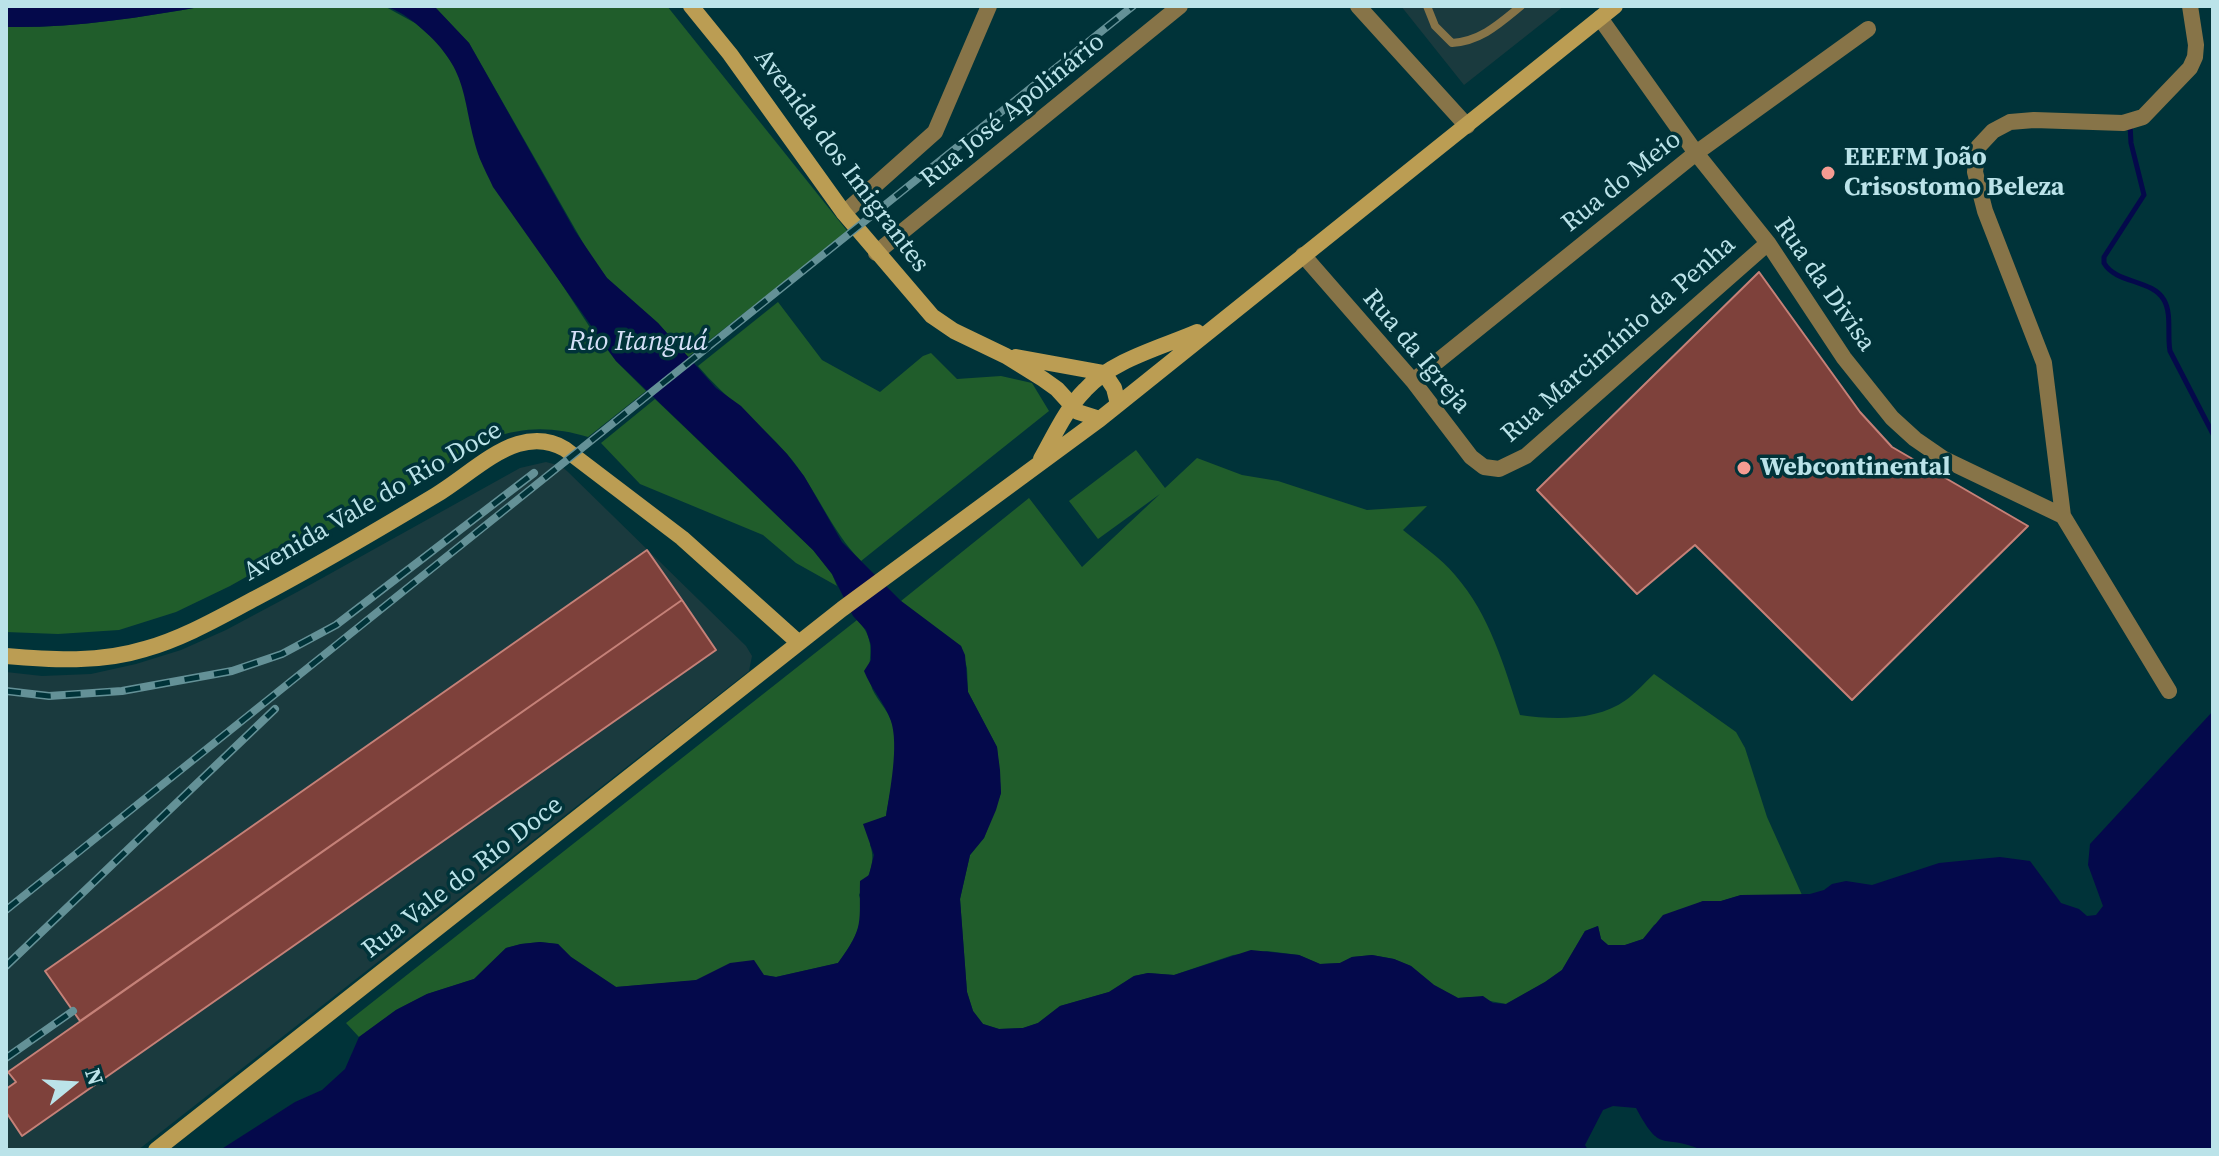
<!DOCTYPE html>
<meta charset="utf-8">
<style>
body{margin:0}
#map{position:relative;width:2219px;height:1156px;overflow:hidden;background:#003339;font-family:"Source Serif 4",serif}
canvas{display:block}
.frame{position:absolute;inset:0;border:8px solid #bbe3e9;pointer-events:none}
.north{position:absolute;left:32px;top:1044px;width:80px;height:80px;-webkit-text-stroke:6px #003339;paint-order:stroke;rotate:72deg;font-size:22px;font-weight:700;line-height:32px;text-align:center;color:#bbe3e9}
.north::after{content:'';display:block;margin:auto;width:28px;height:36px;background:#bbe3e9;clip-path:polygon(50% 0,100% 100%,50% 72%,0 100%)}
</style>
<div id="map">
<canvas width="2219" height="1156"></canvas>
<div class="frame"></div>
<div class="north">N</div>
</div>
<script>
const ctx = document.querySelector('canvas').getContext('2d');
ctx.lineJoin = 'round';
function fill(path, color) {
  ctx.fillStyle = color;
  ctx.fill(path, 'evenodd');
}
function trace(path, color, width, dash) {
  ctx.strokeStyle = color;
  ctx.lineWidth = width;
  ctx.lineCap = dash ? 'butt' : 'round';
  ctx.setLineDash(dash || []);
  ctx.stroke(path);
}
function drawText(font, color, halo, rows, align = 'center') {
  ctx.font = font + ' "Source Serif 4",serif';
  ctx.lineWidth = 7;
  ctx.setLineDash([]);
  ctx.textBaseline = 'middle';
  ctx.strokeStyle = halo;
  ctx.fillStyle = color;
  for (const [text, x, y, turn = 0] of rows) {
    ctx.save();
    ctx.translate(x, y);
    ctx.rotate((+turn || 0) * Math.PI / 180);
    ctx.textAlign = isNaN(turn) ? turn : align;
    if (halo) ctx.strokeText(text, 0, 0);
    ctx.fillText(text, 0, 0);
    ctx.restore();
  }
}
fill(new Path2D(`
 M1401,6H1564L1464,85Z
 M546,462L561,466L567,471L746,646L752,656L749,671L138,1150H6V672L42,676L91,674L136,664L181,650L226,630L299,591L520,468Z`), '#1a3a3e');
fill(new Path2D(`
 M205,6H384L415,23L436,41L455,67L467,98L480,159L589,326L616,361L646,391L588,437C555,427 525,426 493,438L230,586L176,612L119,630L58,634L6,632V27C74,28 138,18 205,6Z
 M434,6H667L848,232L688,357L658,323L607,278L590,255L469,43Z
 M778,302L822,360L880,392L923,356L931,353L957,379L1001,376L1032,383L1049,411L861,561C830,530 816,487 787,454C759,422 725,398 698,366Z
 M655,399L813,550L832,574L837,586L796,563L763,535L640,484L601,443Z
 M1136,450L1165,488L1197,458L1242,475L1278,481L1367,510L1427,506L1403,530C1420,544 1441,558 1455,575C1490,615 1504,666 1520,715C1554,720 1597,721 1626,700C1636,693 1645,682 1654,674L1736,732L1745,748L1767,817L1802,895H1741L1721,901H1703L1654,925L1643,939L1625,945H1608L1601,939L1598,926L1585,931L1562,970L1545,982L1506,1004L1469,997L1458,998L1434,985L1411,966L1394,959L1372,955L1352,957L1340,963L1320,964L1299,955L1267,951L1233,955L1174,975L1148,973L1134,976L1109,992L1060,1006L1038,1023L1023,1028L999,1029L983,1024L973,1011L967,992L960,899L970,855L984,838L1001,793L997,747L968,692L967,668L961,646L901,601L1029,498L1082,567L1160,494L1098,539L1069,501Z
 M857,620C880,643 865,659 871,685C873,696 888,709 892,723C900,751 891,788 886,816L879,819L870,845C877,863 867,879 859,895C868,920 852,944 838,963L776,977L764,975L616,987L571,957L558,944L540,942L521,944L506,948L474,979L427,994L396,1010L359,1037L346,1023Z`), '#205d2b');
fill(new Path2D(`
 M6,6H205C138,18 74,28 6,27Z
 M384,6H434L469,43L575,231L607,278L658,323L716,388L741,406L787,454L804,476L842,542L901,601L961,646L965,655L968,692L997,747L1000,770L1001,793L996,810L984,838L970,855L960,899L967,992L973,1011L983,1024L999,1029L1023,1028L1038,1023L1060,1006L1109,992L1134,976L1148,973L1174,975L1251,950L1299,955L1320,964L1340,963L1352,957L1372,955L1394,959L1411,966L1434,985L1458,998L1483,996L1493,1003L1506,1004L1545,982L1562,970L1585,931L1598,926L1601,939L1608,945H1625L1643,939L1663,915L1703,901H1721L1741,895L1810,894L1824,890L1832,884L1846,881L1872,885L1939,863L2000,857L2030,861L2061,903L2079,909L2087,916L2096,915L2103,906L2088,865L2090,844L2213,711V1150H1702C1660,1132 1662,1156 1636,1108L1613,1106L1603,1110L1585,1145L1588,1150H220L295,1102L322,1090L345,1069L359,1037L396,1010L427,994L474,979L506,948L521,944L540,942L558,944L571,957L616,987L696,980L730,963L754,960L764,975L776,977L838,963C865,927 859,922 860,881L869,875L874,855L863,824L886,816C890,791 899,745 891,721C885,703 871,689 864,671L871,660V645L866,630L853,616L832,574L813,550L616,361L493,187C489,178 484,169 480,159C460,102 473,73 421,28C411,19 397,9 384,6Z`), '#04094b');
trace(new Path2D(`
 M2130,124L2131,143L2144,195L2104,257V263C2116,284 2152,279 2164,300C2172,314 2167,335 2170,351L2213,434`), '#04094b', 5);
const building = new Path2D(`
 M1759,272L1860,412L1892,447L2028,526L1852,700L1695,545L1637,594L1537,490Z
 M647,550L682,600L80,1021L45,971Z
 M682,600L716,650L22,1136L6,1112V1089L16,1082L8,1072Z`);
fill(building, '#7e413b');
trace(building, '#c58178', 2);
trace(new Path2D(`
 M1427,6L1435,26L1452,43C1481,41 1499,24 1521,6`), '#877448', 8);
trace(new Path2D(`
 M1358,6L1467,126
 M1600,18L1696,153L1768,243L1844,358L1892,418L1915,439L1944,459L2063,516
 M844,213L935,132L989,6
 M876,253L1180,6
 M1303,255L1413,381L1471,457L1484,467L1499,469L1526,456L1768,243
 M1413,381L1696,153L1868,29
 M2169,691L2063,516L2044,363L1985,211L1975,172L1978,147L1993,131L2010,122L2034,120L2123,123L2143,117L2190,68L2195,57L2196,45L2190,6`), '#877448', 16);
trace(new Path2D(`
 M691,6L730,54L844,213L932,316L954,331L1006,356L1043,379L1057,389L1078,412L1100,419
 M1016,357L1104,373L1114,388L1118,404
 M1041,459C1054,436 1066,409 1085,390C1112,360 1160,348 1197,332
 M6,656C53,660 100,663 145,649C184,638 220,617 256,598C317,566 376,531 436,495C461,480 491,452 518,444C535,439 550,440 565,449L682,538L799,643
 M156,1150L842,609L1100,419L1615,6`), '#bb9d53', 16);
const rail = new Path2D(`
 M6,691L49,696L122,691L232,671L282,654L336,625L534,473
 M6,910L1133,6
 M6,966L275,709
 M6,1058L73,1011`);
trace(rail, '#649197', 8);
trace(rail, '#003339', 5, [15]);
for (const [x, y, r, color] of [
 [1828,173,8,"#f59c92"],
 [1744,468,8,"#f59c92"]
]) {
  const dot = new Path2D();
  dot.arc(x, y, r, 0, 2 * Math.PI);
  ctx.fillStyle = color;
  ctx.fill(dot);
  trace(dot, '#003339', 3);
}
drawText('26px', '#bbe3e9', '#003339', [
 ["Rua José Apolinário",1013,111,-39],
 ["Avenida dos Imigrantes",841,161,53],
 ["Rua do Meio",1622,182,-39],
 ["Rua da Divisa",1824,285,55],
 ["Rua Marcimínio da Penha",1619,340,-41],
 ["Rua da Igreja",1416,352,50],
 ["Avenida Vale do Rio Doce",373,502,-30],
 ["Rua Vale do Rio Doce",463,878,-38]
]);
drawText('bold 26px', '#bbe3e9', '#003339', [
 ["EEEFM João",1844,158],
 ["Crisostomo Beleza",1844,188],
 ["Webcontinental",1760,468]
], 'left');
drawText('italic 28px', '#d4dff7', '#003339', [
 ["Rio Itanguá",638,343]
]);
</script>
